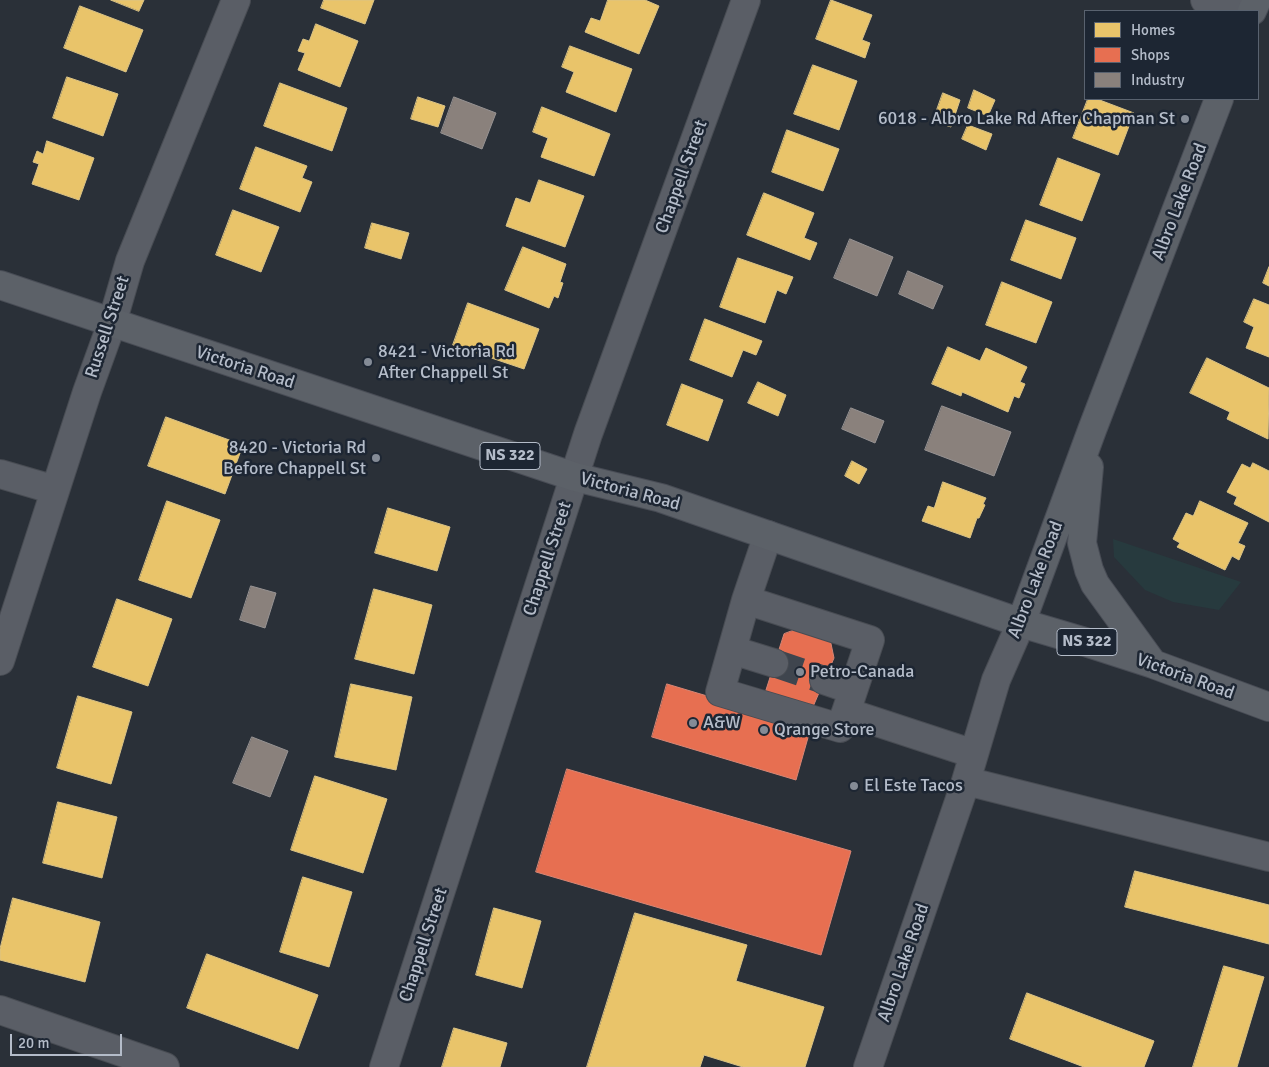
<!DOCTYPE html>
<style>
body{margin:0}
#map{position:relative;width:1269px;height:1067px;overflow:hidden;background:#2a3038;font-family:Signika,sans-serif}
canvas{display:block}
.legend{position:absolute;left:1084px;top:10px;width:175px;height:90px;box-sizing:border-box;background:#1d2633;border:1px solid #59626f;margin:0;padding:6px 9px;list-style:none;font-size:15px;color:#b4bcc9}
.legend li{display:flex;align-items:center;gap:10px;height:25px}
.legend b{width:25px;border:1px solid #59626f}
.scale{position:absolute;left:10px;top:1034px;width:112px;height:22px;box-sizing:border-box;border:2px solid #b4bcc9;border-top:0;padding-left:6px;font-size:15px;line-height:18px;white-space:nowrap;color:#b4bcc9;-webkit-text-stroke:4px #1d2633;paint-order:stroke}
</style>
<div id="map">
<canvas width="1269" height="1067"></canvas>
<ul class="legend">
<li><b style="height:14px;background:#e9c46a"></b>Homes</li>
<li><b style="height:14px;background:#e76f51"></b>Shops</li>
<li><b style="height:14px;background:#8a817c"></b>Industry</li>
</ul>
<div class="scale">20 m</div>
</div>
<script>
const ctx = document.querySelector('canvas').getContext('2d');
ctx.lineJoin = 'round';
function fill(path, color) {
  ctx.fillStyle = color;
  ctx.fill(path, 'evenodd');
}
function trace(path, color, width, dash) {
  ctx.strokeStyle = color;
  ctx.lineWidth = width;
  ctx.lineCap = dash ? 'butt' : 'round';
  ctx.setLineDash(dash || []);
  ctx.stroke(path);
}
function drawText(font, color, halo, rows, align = 'center') {
  ctx.font = font + ' Signika,sans-serif';
  ctx.lineWidth = 5;
  ctx.setLineDash([]);
  ctx.textBaseline = 'middle';
  ctx.strokeStyle = halo;
  ctx.fillStyle = color;
  for (const [text, x, y, turn = 0] of rows) {
    ctx.save();
    ctx.translate(x, y);
    ctx.rotate((+turn || 0) * Math.PI / 180);
    ctx.textAlign = isNaN(turn) ? turn : align;
    if (halo) ctx.strokeText(text, 0, 0);
    ctx.fillText(text, 0, 0);
    ctx.restore();
  }
}
fill(new Path2D(`
 M1113,539L1241,582L1219,610L1173,602L1145,590L1114,557Z`), '#273a3e');
const homes = new Path2D(`
 M111,0H144L139,11Z
 M324,0H374L365,24L321,8Z
 M608,0H645L659,6L639,54L585,32L591,18L600,21Z
 M831,0L872,15L862,40L870,43L865,58L816,39Z
 M80,6L143,30L126,72L64,48Z
 M316,24L358,41L340,87L298,70L305,53L298,51L303,39L309,41Z
 M570,46L632,69L616,112L566,92L574,72L562,67Z
 M813,65L857,81L839,130L794,114Z
 M67,77L118,94L103,136L53,118Z
 M280,83L347,108L332,151L264,126Z
 M974,90L995,100L988,116L968,108Z
 M943,93L960,100L951,127L933,121Z
 M418,97L445,106L438,127L411,119Z
 M1088,99H1097L1134,113L1118,155L1073,138Z
 M542,107L610,134L594,176L541,157L548,138L533,132Z
 M968,125L992,134L986,150L962,139Z
 M787,130L839,149L823,191L772,172Z
 M47,141L94,158L79,200L32,184L39,164L33,162L37,151L43,154Z
 M256,147L307,166L302,178L312,182L300,212L240,189Z
 M1058,158L1100,174L1082,221L1040,205Z
 M539,180L584,196L565,247L506,226L516,198L530,203Z
 M764,193L814,213L804,238L817,243L810,260L747,235Z
 M233,210L279,227L261,272L216,255Z
 M1026,220L1076,238L1061,279L1011,260Z
 M372,223L409,233L401,259L365,248Z
 M523,247L566,264L560,282L563,283L558,298L554,296L549,308L505,290Z
 M738,258L793,277L786,294L777,290L765,323L720,307Z
 M1269,267V286L1263,283Z
 M1002,282L1052,302L1036,343L986,325Z
 M1254,299L1269,305V357L1246,348L1254,327L1244,322Z
 M468,303L539,329L524,369L453,345Z
 M705,319L762,341L756,355L743,350L732,377L690,360Z
 M948,347L980,361L986,348L1027,367L1020,382L1025,384L1019,398L1014,396L1008,412L962,392L961,396L932,384Z
 M1207,358L1269,388L1268,439L1227,419L1230,412L1190,393Z
 M758,382L786,395L778,416L748,403Z
 M682,384L723,400L708,441L667,425Z
 M166,417L243,445L225,494L148,466Z
 M852,461L867,469L859,484L845,476Z
 M1253,463L1269,471V522L1234,504L1237,497L1227,492L1242,464L1250,468Z
 M943,482L986,498L983,504L985,505L979,518H977L970,538L922,521L928,506L934,508Z
 M167,501L220,520L191,598L139,580Z
 M1200,501L1248,523L1238,543L1245,546L1239,560L1232,556L1225,570L1177,547L1180,543L1173,539L1186,513L1193,516Z
 M388,508L450,527L437,571L375,553Z
 M374,589L432,605L414,674L355,659Z
 M117,599L172,619L148,686L93,667Z
 M351,684L412,697L396,770L335,757Z
 M78,696L132,712L111,784L57,768Z
 M315,776L387,799L363,873L291,850Z
 M58,802L117,817L102,878L43,863Z
 M1135,871L1269,905V944L1125,907Z
 M303,877L352,892L329,967L280,952Z
 M13,898L100,922L85,982L0,960V949Z
 M494,908L541,921L522,988L476,975Z
 M635,913L747,945L736,981L824,1007L805,1067H743L704,1055L700,1067H587Z
 M207,954L318,995L298,1049L187,1008Z
 M1224,966L1264,977L1237,1067H1193Z
 M1027,993L1154,1041L1144,1067H1084L1010,1039Z
 M454,1028L507,1043L500,1067H442Z`);
fill(homes, '#e9c46a');
trace(homes, '#d9c286', 1);
const shops = new Path2D(`
 M800,628L830,639L834,658L812,709L765,693L784,634Z
 M667,684L811,727L796,780L652,737Z
 M567,769L851,851L821,955L536,872Z`);
fill(shops, '#e76f51');
trace(shops, '#d88675', 1);
const industry = new Path2D(`
 M454,97L496,113L482,149L441,133Z
 M850,239L893,257L877,296L834,278Z
 M908,271L943,286L933,309L899,294Z
 M942,406L1011,432L994,476L925,450Z
 M851,408L884,421L875,443L842,429Z
 M251,586L276,593L265,628L240,620Z
 M252,737L288,751L270,797L233,783Z`);
fill(industry, '#8a817c');
trace(industry, '#979393', 1);
trace(new Path2D(`
 M774,663L824,680`), '#3f454e', 28, [28, 14]);
const minor = new Path2D(`
 M1205,0L1235,11
 M0,474L55,490
 M768,535L746,600L870,640L846,712L974,754
 M746,600L720,692L840,728L846,712
 M732,650L774,663
 M0,661L87,392L112,323L130,261L236,0
 M824,680L853,690
 M966,781L1269,857
 M0,1010L165,1067
 M384,1067L588,434L746,0
 M868,1067L966,781L996,680L1021,623`);
const major = new Path2D(`
 M1252,11L1257,0
 M0,285L575,477L661,498L1021,623L1085,642L1153,664L1269,707
 M1089,467L1082,543L1089,570L1095,584L1153,664
 M1021,623L1092,430L1219,99`);
trace(minor, '#484c53', 30);
trace(major, '#484c55', 30);
trace(minor, '#5a5e66', 28);
trace(major, '#5c6168', 28);
for (const [x, y, r, color] of [
 [1185,119,5,"#848b96"],
 [368,362,5,"#848b96"],
 [376,458,5,"#848b96"],
 [800,672,5,"#848b96"],
 [693,723,5,"#848b96"],
 [764,730,5,"#848b96"],
 [854,786,5,"#848b96"]
]) {
  const dot = new Path2D();
  dot.arc(x, y, r, 0, 2 * Math.PI);
  ctx.fillStyle = color;
  ctx.fill(dot);
  trace(dot, '#1d2633', 2);
}
for (const [x, y, w] of [
 [510,456,60],
 [1087,642,60]
]) {
  const box = new Path2D();
  box.roundRect(x - w / 2, y - 13.5, w, 27, 4);
  ctx.fillStyle = '#1d2633';
  ctx.fill(box);
  trace(box, '#b4bcc9', 1);
}
drawText('bold 16px', '#b4bcc9', null, [
 ["NS 322",510,456],
 ["NS 322",1087,642]
]);
drawText('18px', '#b4bcc9', '#1d2633', [
 ["6018 - Albro Lake Rd After Chapman St",1175,119,"right"],
 ["8421 - Victoria Rd",378,352],
 ["After Chappell St",378,373],
 ["8420 - Victoria Rd",366,448,"right"],
 ["Before Chappell St",366,469,"right"],
 ["Petro-Canada",810,672],
 ["A&W",703,723],
 ["Qrange Store",774,730],
 ["El Este Tacos",864,786]
], 'left');
drawText('18px', '#b4bcc9', '#1d2633', [
 ["Chappell Street",682,177,-70],
 ["Albro Lake Road",1180,202,-69],
 ["Russell Street",108,327,-72],
 ["Victoria Road",245,368,18],
 ["Victoria Road",630,492,15],
 ["Chappell Street",548,559,-72],
 ["Albro Lake Road",1036,580,-69],
 ["Victoria Road",1185,677,20],
 ["Chappell Street",424,945,-72],
 ["Albro Lake Road",904,963,-71]
]);
</script>
